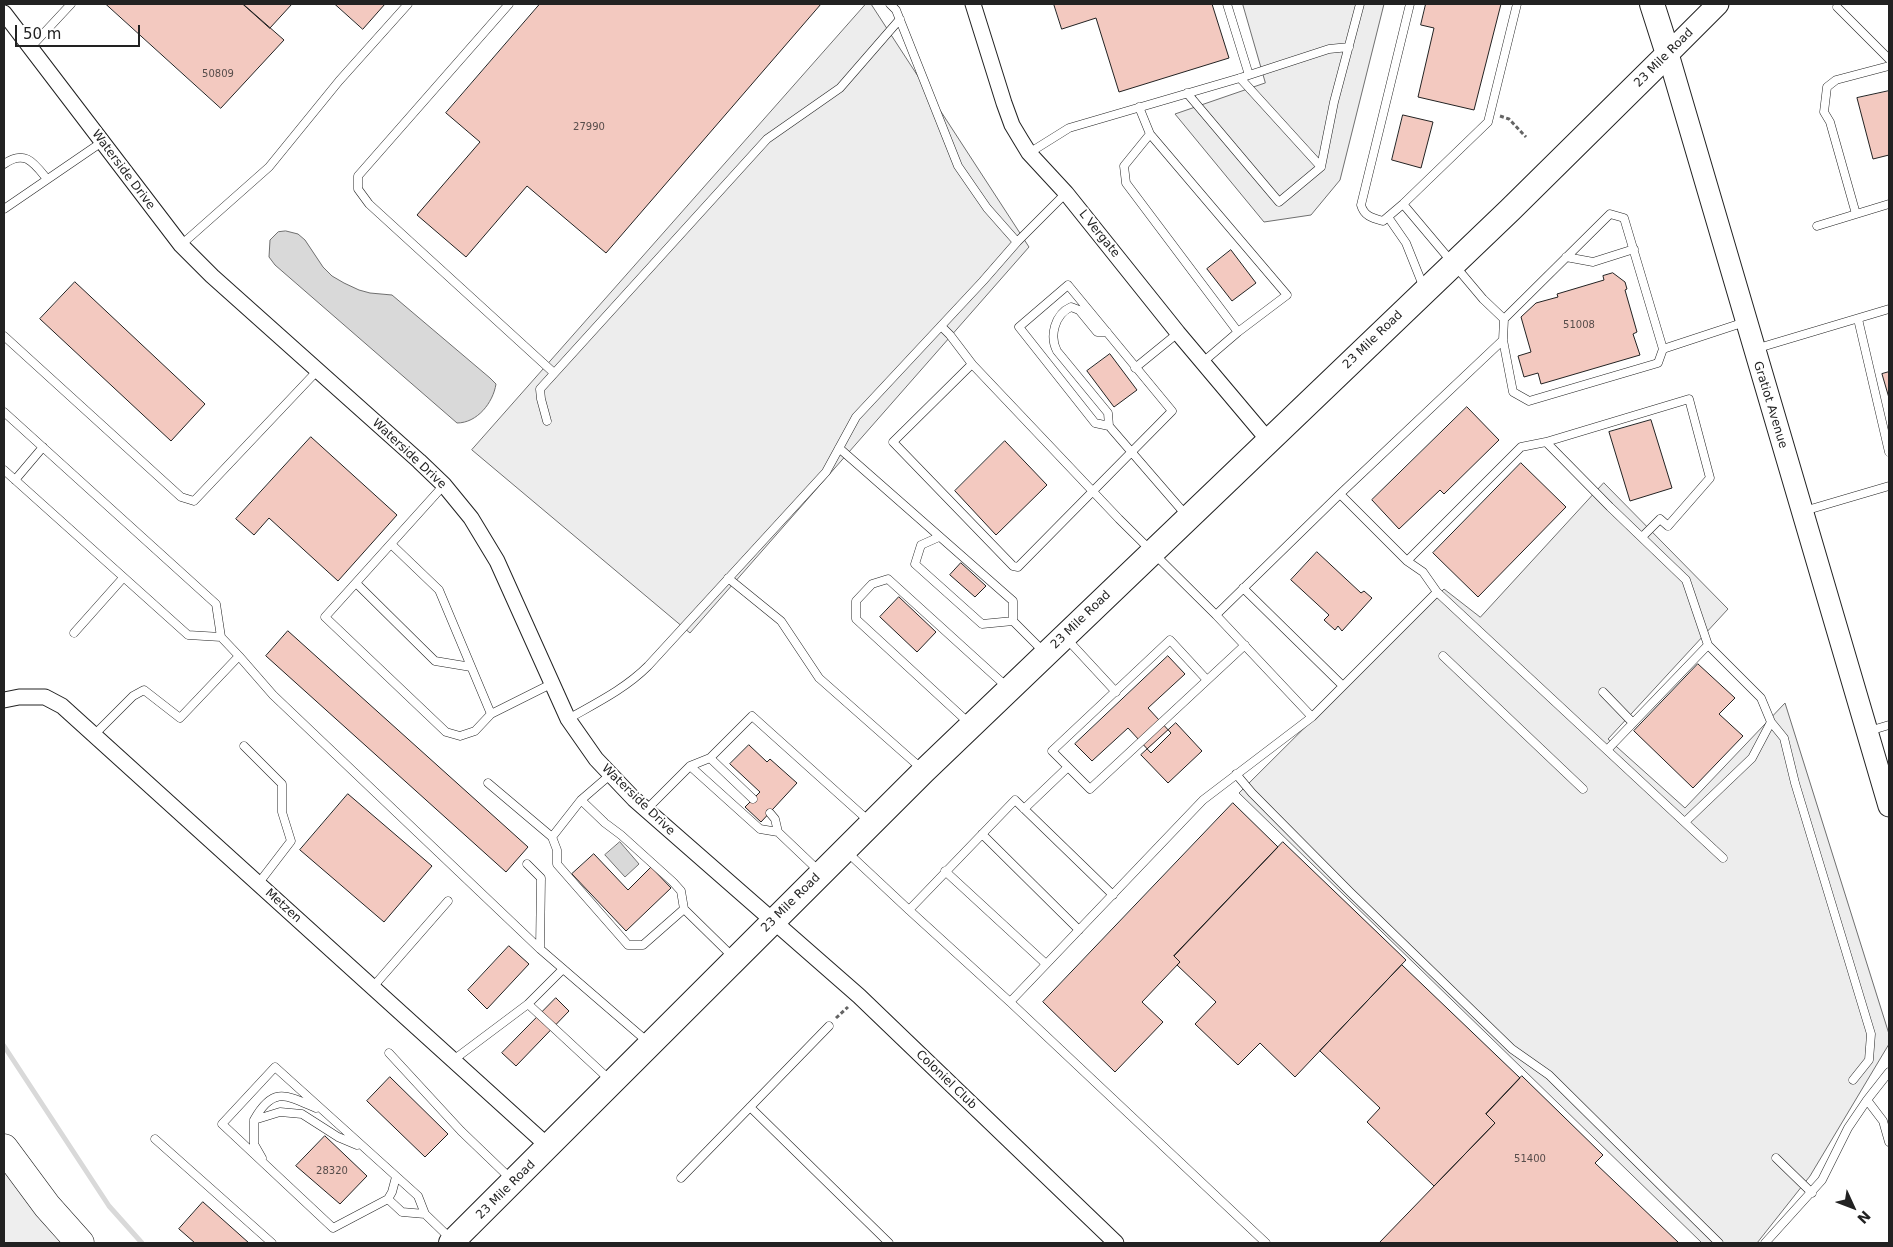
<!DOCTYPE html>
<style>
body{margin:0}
#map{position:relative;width:1893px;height:1247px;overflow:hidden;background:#fff;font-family:"DejaVu Sans",sans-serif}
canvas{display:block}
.frame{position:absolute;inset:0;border:5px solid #222;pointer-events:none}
.north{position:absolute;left:1828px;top:1182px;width:50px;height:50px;-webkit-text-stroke:4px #fff;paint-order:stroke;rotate:133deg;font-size:14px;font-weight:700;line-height:20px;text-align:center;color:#222}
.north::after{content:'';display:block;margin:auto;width:18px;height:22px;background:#222;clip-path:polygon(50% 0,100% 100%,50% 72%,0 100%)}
.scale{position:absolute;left:15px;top:25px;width:125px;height:22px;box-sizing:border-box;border:2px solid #222;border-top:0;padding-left:6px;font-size:15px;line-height:18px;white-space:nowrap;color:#222;-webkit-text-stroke:4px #fff;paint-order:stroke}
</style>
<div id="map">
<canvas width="1893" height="1247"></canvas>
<div class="frame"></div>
<div class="north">N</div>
<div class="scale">50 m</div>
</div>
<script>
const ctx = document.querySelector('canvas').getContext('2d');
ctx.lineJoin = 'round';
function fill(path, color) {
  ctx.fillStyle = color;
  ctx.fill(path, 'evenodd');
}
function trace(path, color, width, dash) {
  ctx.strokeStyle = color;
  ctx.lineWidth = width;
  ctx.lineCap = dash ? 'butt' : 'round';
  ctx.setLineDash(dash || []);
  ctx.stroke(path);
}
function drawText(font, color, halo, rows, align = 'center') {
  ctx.font = font + ' "DejaVu Sans",sans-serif';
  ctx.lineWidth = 4;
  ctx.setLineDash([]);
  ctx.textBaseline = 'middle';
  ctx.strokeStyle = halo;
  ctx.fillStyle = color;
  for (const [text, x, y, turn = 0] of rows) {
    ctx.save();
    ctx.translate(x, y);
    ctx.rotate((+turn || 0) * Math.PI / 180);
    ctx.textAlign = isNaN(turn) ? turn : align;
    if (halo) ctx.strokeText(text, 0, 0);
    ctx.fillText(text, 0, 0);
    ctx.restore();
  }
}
const green = new Path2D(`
 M4,1166L65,1243H4Z`);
fill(green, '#eee');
trace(green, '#6f6f6f', 1);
const parking = new Path2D(`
 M866,4H871L1029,247L690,633L472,450Z
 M1243,4H1384L1340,180L1311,215L1264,222L1175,114L1265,83Z
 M1604,483L1728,609L1608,739L1685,808L1785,703L1889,1034V1044L1810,1176L1757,1243H1702L1239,793L1444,589L1480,617Z`);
fill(parking, '#ededed');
trace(parking, '#6f6f6f', 1);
const water = new Path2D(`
 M286,231L298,234L305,240L323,267L332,276L344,283L359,290L370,293L392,295L490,378L496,384C493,403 477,423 457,423L275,265L269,257L270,240L278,232Z
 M620,842L639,864L625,877L605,855Z`);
fill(water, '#d9d9d9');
trace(water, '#6f6f6f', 1);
trace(new Path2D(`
 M4,1046L109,1206L142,1243`), '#d9d9d9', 5);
const building = new Path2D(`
 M106,4H243L284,40L221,108Z
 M243,4H292L270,28Z
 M335,4H385L363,29Z
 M540,4H821L606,253L527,186L466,257L417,215L480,142L446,113Z
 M1054,4H1212L1229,58L1119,92L1096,18L1062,29Z
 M1426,4H1501L1474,110L1418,97L1434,28L1421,25Z
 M1889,91V155L1873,159L1857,98Z
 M1403,115L1433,122L1421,168L1392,160Z
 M1231,250L1256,283L1232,301L1207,269Z
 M1613,273L1625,282L1627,289L1625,290L1637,332L1633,334L1640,355L1541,384L1538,373L1524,377L1518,356L1531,352L1521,317L1536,303L1558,297L1557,294L1604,280L1603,276Z
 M75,282L205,404L171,441L40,319Z
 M1110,354L1137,390L1114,407L1087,371Z
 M1889,372V398L1882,374Z
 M1467,407L1499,440L1444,494L1440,490L1399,529L1372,500Z
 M1651,420L1672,488L1630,501L1609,432Z
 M311,437L397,515L338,581L269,518L254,535L236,519Z
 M1005,441L1047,485L996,535L955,491Z
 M1521,463L1566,507L1478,597L1433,553Z
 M1317,552L1361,593L1364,591L1372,598L1342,631L1338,626L1335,630L1324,620L1329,615L1291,580Z
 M961,563L986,586L975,597L950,575Z
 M899,597L936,632L917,652L880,617Z
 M288,631L528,847L506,872L266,656Z
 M1168,656L1185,674L1148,708L1171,733L1151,753L1128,728L1092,761L1075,744Z
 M1698,664L1735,698L1719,714L1743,736L1693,788L1634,731Z
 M1176,723L1202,751L1168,783L1141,755Z
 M749,745L767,762L770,759L797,783L761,822L745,807L760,792L730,764Z
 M348,794L432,866L384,922L300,850Z
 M1233,803L1278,847L1174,956L1180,962L1142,1002L1163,1022L1115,1072L1043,1002Z
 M1283,842L1406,960L1295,1077L1260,1043L1238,1065L1195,1024L1216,1002L1177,965L1180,962L1174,956Z
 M594,854L628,890L651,867L671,888L626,931L572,874Z
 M509,946L529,964L487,1009L468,990Z
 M1402,965L1520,1078L1486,1114L1495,1123L1434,1186L1367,1122L1380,1108L1320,1051Z
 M556,998L569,1011L516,1066L502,1053Z
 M1522,1076L1603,1155L1595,1163L1679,1243H1379L1495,1123L1486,1114Z
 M390,1077L448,1134L425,1157L367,1101Z
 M325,1136L367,1176L340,1204L296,1166Z
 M203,1202L249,1243H195L179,1229Z`);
fill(building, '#f3c9c0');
trace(building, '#222', 1);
const lane = new Path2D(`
 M509,4L358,176V189L369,204L554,373
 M890,4L896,10L958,166L987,208L1017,242
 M1227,4L1249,75
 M1410,4L1361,205C1364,216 1372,218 1383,221L1403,204L1488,122L1517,4
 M1837,7L1889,59
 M30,48L71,4
 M1240,78L1321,167
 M1187,93L1279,202L1321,167L1334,102L1360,4
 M1139,107L1150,134L1287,295L1238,332L1203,362
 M1150,134L1124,166L1126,183L1238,332
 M1029,153L1069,128L1240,78L1329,49L1349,47
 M4,164C25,149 34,163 47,179
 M1403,204L1483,299L1504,319L1503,340L1513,392L1529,401L1658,363L1663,349L1624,218L1610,214L1504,319
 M4,209L102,142
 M1856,214L1830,122L1824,112L1827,87L1836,80L1889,66
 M1388,217L1406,243L1424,288
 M1817,226L1889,204
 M181,245L269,167L339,81L408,4
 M1566,257L1593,262L1634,249
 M1858,319L1889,452
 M941,326L950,335L972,364
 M1107,332H1097L1079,310L1071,307C1055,314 1049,336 1057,351L1108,413L1109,426
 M4,336L181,497L194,501L318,370
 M1663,349L1745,322
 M1755,349L1889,309
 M1135,368L1178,333
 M4,412L216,604L221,637
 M547,421L541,399L540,389L767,139L840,88L900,19
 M1546,442L1689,399L1710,478L1668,526L1660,519L1642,537
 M839,448L1013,601V621L1044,652
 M4,470L188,635L221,637L239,656
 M15,480L43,447
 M444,485L325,617L446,732L460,736L475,731L491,714L551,684
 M1340,494L1407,561L1423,572L1437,592L1723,858
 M1804,511L1889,486
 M1186,515L1109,426L1095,423L1019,327L1068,285L1172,411C1121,463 1070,515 1018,567L1013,566L893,442L972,364L1119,519L1216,615L1312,717
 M939,537L921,545L915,564L982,624L1013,621
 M391,544L439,590L491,714
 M1407,561L1521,447L1546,442L1610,507L1686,580L1708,645L1761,698L1771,722L1784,738L1795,783L1871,1034L1869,1060L1853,1080
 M728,578L781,621L819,678L922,769
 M356,583L435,661L471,667
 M1243,588L1343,686
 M1216,615L1340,494L1503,340
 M74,633L123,578
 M1066,638L1116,692
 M1443,656L1583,789
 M1603,692L1633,723
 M568,719C596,703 625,689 648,666L826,472L856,417L983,281L1017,242L1066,193
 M970,724L856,619V601L872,584L888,579L1007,687
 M1869,731L1889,725
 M94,735L133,696L144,690L180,718L239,656L273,695L540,949
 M244,746L282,784V812L291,841L258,884
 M1608,749L1708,645
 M710,758L753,799
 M690,766L760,829L778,832L820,872
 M1068,767L1090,789L1245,645
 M1236,774L1252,793L1350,892L1512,1049L1549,1075L1719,1243
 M610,775L581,800L552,837L557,850V864L628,945H643L684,909L734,958
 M488,783L552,837
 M581,800L605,823L621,835L673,882L681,891L684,909
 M1024,809L1068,767L1052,751L1170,640L1207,680
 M646,810L690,766L710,758L752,716L870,822
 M770,813L775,819L778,832
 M1685,822L1752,758L1771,722
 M982,834L1079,930
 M847,852L909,910L1010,1002L1266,1243
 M527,864L541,878L540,949L649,1043
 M945,871L1046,964
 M909,910L1015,800L1113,895
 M372,988L448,901
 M1010,1002L1203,800L1312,717L1437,592
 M528,1004L563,969
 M389,1053L461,1131L511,1179
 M452,1061L528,1004L611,1081
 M1867,1100L1883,1121L1889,1142
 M750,1107L889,1243
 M254,1120C273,1086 286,1095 316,1108
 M155,1139L272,1243
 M262,1158L254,1144V1120L280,1112L302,1114L338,1137L357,1145
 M1776,1158L1812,1193
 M396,1177L392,1192L388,1199L333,1228L222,1124L275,1067L418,1196L425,1214L452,1240
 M681,1178L829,1026
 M388,1199L402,1212L425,1214
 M1765,1243L1822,1180L1848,1128L1867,1100L1889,1072`);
const street = new Path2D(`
 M973,4L1004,103L1012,125L1021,140L1029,153L1066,193L1178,333L1269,441
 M4,13L181,245L212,276L419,461L444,485L471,518L497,561L568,719L596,759L634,799L859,996L1116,1243
 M4,700L19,697H45L62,706L549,1147`);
const secondary = new Path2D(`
 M1718,4L1668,54L1889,806`);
const primary = new Path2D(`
 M451,1243L924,771L1510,210L1668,54L1652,4`);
const highway = new Path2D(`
 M4,1148L47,1206L80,1243`);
trace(lane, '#222', 9);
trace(street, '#222', 17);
trace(secondary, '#222', 23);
trace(primary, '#222', 26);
trace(highway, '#222', 29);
trace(new Path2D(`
 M1500,116L1509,119L1526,137
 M836,1018L848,1007`), '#646464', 3, [4, 2.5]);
trace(lane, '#fff', 8);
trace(street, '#fff', 15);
trace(secondary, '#fff', 21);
trace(primary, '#fff', 24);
trace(highway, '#fff', 28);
drawText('10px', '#564c4a', null, [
 ["50809",218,74],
 ["27990",589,127],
 ["51008",1579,325],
 ["51400",1530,1159],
 ["28320",332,1171]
]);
drawText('12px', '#222', '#fff', [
 ["23 Mile Road",1664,58,-45],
 ["Waterside Drive",123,170,53],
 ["L Vergate",1099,234,51],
 ["23 Mile Road",1373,340,-44],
 ["Gratiot Avenue",1770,405,73],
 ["Waterside Drive",409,454,43],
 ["23 Mile Road",1081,620,-44],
 ["Waterside Drive",638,800,44],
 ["23 Mile Road",791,903,-45],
 ["Metzen",283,906,42],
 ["Coloniel Club",946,1080,44],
 ["23 Mile Road",506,1190,-45]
]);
</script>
